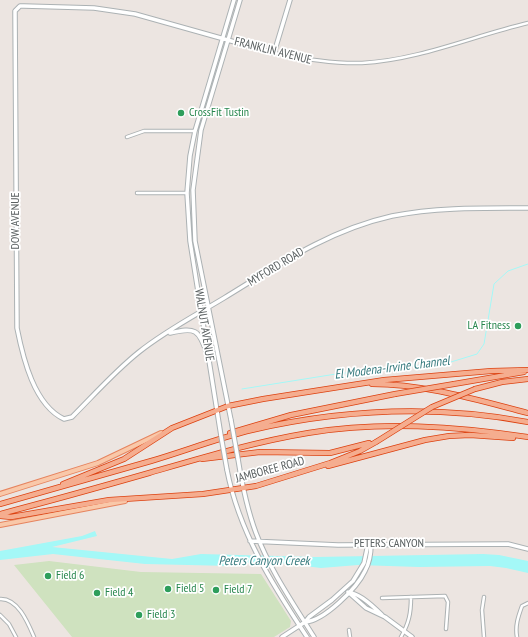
<!DOCTYPE html>
<style>
body{margin:0}
canvas{display:block;background:#ece5e1}
</style>
<canvas width="528" height="637"></canvas>
<script>
const ctx = document.querySelector('canvas').getContext('2d');
ctx.lineJoin = 'round';
function fill(path, color) {
  ctx.fillStyle = color;
  ctx.fill(path, 'evenodd');
}
function trace(path, color, width, dash) {
  ctx.strokeStyle = color;
  ctx.lineWidth = width;
  ctx.lineCap = dash ? 'butt' : 'round';
  ctx.setLineDash(dash || []);
  ctx.stroke(path);
}
function drawText(font, color, halo, rows, align = 'center') {
  ctx.font = font + ' "PT Sans Narrow",sans-serif';
  ctx.lineWidth = 3.5;
  ctx.setLineDash([]);
  ctx.textBaseline = 'middle';
  ctx.strokeStyle = halo;
  ctx.fillStyle = color;
  for (const [text, x, y, turn = 0] of rows) {
    ctx.save();
    ctx.translate(x, y);
    ctx.rotate((+turn || 0) * Math.PI / 180);
    ctx.textAlign = isNaN(turn) ? turn : align;
    if (halo) ctx.strokeText(text, 0, 0);
    ctx.fillText(text, 0, 0);
    ctx.restore();
  }
}
fill(new Path2D(`
 M49,561L141,572L261,574L291,621L290,627L274,637H72L14,565Z`), '#cfe2bf');
fill(new Path2D(`
 M95,531L97,536L52,547L172,559L201,554L315,557L483,554L499,555L528,561V573L506,568L490,566L419,567L358,565L321,568L279,563H248L231,566L145,564L53,554L0,560V551L82,536Z`), '#a4f8f7');
trace(new Path2D(`
 M242,389L336,374L451,362L477,354L484,344L494,284L508,271L528,264`), '#a4f8f7', 1);
const street = new Path2D(`
 M274,53C303,59 332,64 362,63C419,60 473,36 528,23
 M127,137L144,131H195
 M137,193H187
 M382,598L445,596L448,602L446,629
 M0,599C18,598 28,623 34,637
 M0,615L9,624L16,637
 M349,630L350,637
 M401,637C409,623 411,613 411,597
 M484,637L482,610L484,597
 M517,637C515,626 518,617 522,606L528,603`);
const secondary = new Path2D(`
 M290,0L274,53L135,14L94,8L24,6H20L15,11L17,328C23,358 34,405 64,419L72,417C94,395 115,371 139,352C165,331 196,315 224,298C278,265 329,230 392,216C437,207 483,208 528,208
 M170,333C195,327 199,329 207,354
 M231,420L195,241L193,190L201,130L240,0
 M221,436L190,241L187,193L190,156L195,131L234,0
 M238,459C242,484 247,509 256,533C270,570 293,603 314,637
 M227,470C239,532 272,584 307,637
 M250,541L338,545L508,544L528,549
 M348,592L366,608L385,617L412,637
 M349,593C359,592 375,608 382,615
 M305,622C324,621 357,588 365,571C370,562 371,554 371,544
 M282,637L305,622L309,617L332,600L353,581L364,563L368,544`);
const primary = new Path2D(`
 M0,494L98,463L161,433
 M0,525L125,501`);
const highway = new Path2D(`
 M372,384C425,384 477,400 528,413
 M454,384L524,372
 M475,389L502,382L528,379
 M230,433L291,415L395,394
 M202,459L260,452L330,453L369,443
 M328,466L425,440L449,436L470,435L513,438
 M63,484L124,459L172,428L228,406L263,399L384,380L491,371L528,370
 M0,504C50,490 101,475 151,461C185,451 218,438 252,430C343,409 437,405 528,422
 M0,514C50,501 100,487 149,473C201,458 254,442 308,433C381,421 455,426 528,437
 M0,516L11,517L109,500L203,494L256,486L330,463L360,451L376,442`);
trace(street, '#adb2b3', 4.5);
trace(secondary, '#acb2b4', 5.5);
trace(primary, '#e6845f', 6);
trace(highway, '#dc4110', 6);
trace(street, '#fff', 2.5);
trace(secondary, '#fff', 3.5);
trace(primary, '#f9c8a9', 4);
trace(highway, '#f5ad8f', 4.5);
const secondaryBridge = new Path2D(`
 M231,420L238,459
 M221,436L227,470`);
const highwayBridge = new Path2D(`
 M395,394L454,384
 M376,442L432,407L475,389`);
trace(secondaryBridge, '#acb2b4', 5.5, []);
trace(highwayBridge, '#dc4110', 6, []);
trace(secondaryBridge, '#fff', 3.5);
trace(highwayBridge, '#f5ad8f', 4.5);
for (const [x, y, r, color] of [
 [181,113,4,"#2e9e5b"],
 [518,326,4,"#2e9e5b"],
 [48,576,4,"#2e9e5b"],
 [168,589,4,"#2e9e5b"],
 [216,590,4,"#2e9e5b"],
 [97,593,4,"#2e9e5b"],
 [139,615,4,"#2e9e5b"]
]) {
  const dot = new Path2D();
  dot.arc(x, y, r, 0, 2 * Math.PI);
  ctx.fillStyle = color;
  ctx.fill(dot);
  trace(dot, '#fff', 1.5);
}
drawText('12px', '#5a6061', '#fff', [
 ["FRANKLIN AVENUE",273,51,14],
 ["DOW AVENUE",16,221,-90],
 ["MYFORD ROAD",276,267,-31],
 ["WALNUT AVENUE",204,325,81],
 ["JAMBOREE ROAD",270,470,-15],
 ["PETERS CANYON",389,544]
]);
drawText('12px', '#27864d', '#fff', [
 ["CrossFit Tustin",189,113],
 ["LA Fitness",510,326,"right"],
 ["Field 6",56,576],
 ["Field 5",176,589],
 ["Field 7",224,590],
 ["Field 4",105,593],
 ["Field 3",147,615]
], 'left');
drawText('italic 13px', '#367a7e', '#fff', [
 ["El Modena-Irvine Channel",392,368,-7],
 ["Peters Canyon Creek",264,561]
]);
</script>
